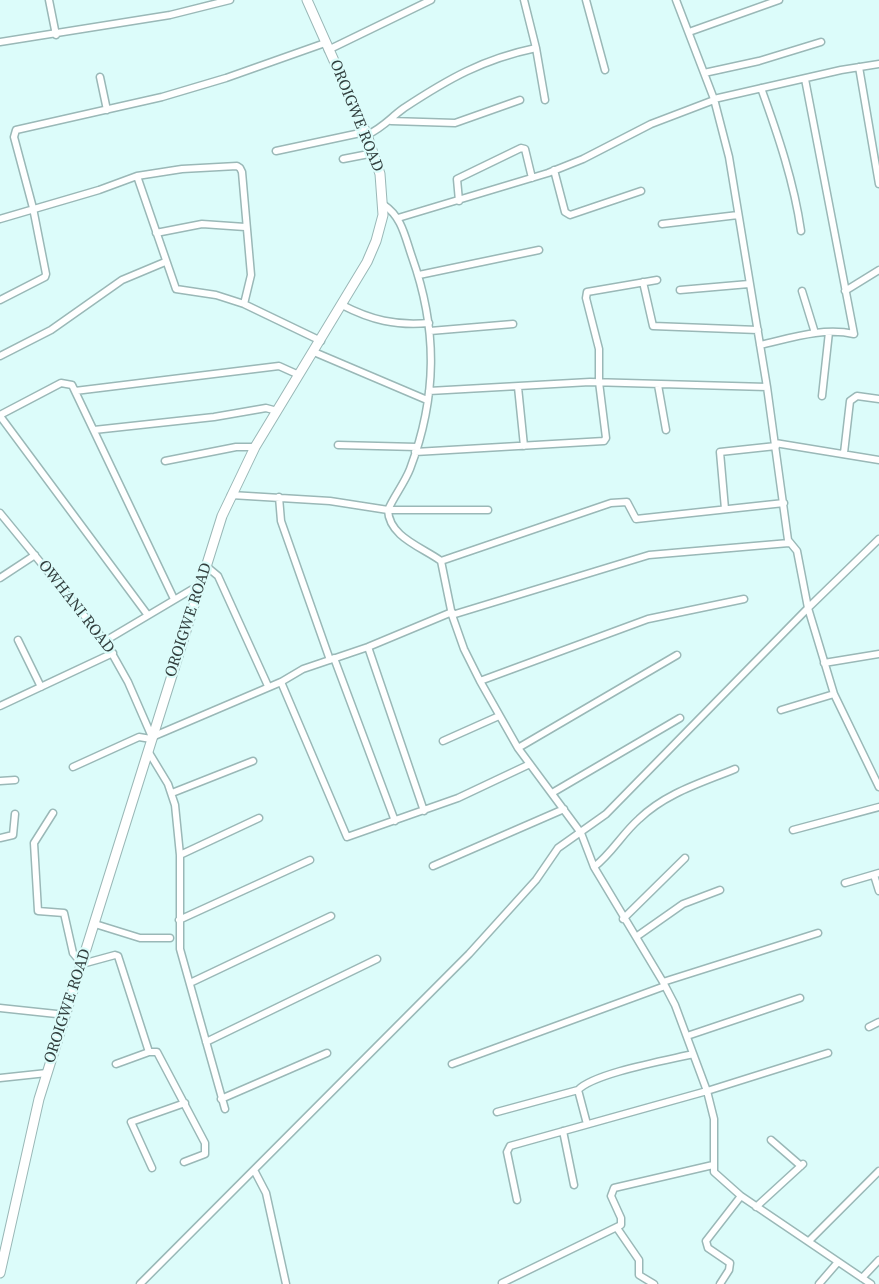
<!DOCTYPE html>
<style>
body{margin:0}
canvas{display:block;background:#dcfcfa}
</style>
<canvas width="879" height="1284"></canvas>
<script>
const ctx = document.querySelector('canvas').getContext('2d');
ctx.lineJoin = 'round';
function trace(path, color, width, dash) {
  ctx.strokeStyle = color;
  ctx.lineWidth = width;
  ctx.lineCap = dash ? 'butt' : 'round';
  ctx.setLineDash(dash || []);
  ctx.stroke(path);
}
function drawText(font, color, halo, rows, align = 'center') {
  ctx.font = font + ' "Source Serif 4",serif';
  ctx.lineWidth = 4.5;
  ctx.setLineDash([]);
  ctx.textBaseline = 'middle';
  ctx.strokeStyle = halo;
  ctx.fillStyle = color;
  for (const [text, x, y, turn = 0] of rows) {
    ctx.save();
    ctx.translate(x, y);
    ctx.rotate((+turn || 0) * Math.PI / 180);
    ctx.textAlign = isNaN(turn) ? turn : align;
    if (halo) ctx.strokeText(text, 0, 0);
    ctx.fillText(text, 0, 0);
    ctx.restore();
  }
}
const street = new Path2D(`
 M49,0L56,35
 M524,0L536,48L545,100
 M586,0L605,70
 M676,0L714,99L729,157L767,387L788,540L797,551L808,608L834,694L879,787
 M689,32L779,0
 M0,42L170,15L230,0
 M328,50L431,0
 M859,67L879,184
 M704,73L759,61L821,42
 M100,77L107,110
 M761,88C778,135 794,182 801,231
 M714,99L841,70L879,64
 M391,121L455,123L520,100
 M367,135C384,127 390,118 404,108C448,79 483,59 536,48
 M276,151L365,132
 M343,159L374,153
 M554,170L565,212L570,215L641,191
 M137,176L176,289L216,295L244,304L321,341
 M459,201L457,179L521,148L525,149L532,178
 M384,205C402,217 405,237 412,257C438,330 437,397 410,469C404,484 394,496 388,510C389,537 422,547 441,561L452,615L464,649L480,681L518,748L581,833L594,867L663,982L675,1005L707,1091L714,1119V1172L741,1196L871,1284
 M398,218L548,173L583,159L651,124L714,100
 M0,219L99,190L137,176L182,169L237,166L240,168L242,172L251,275L244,304
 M662,224L738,215
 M156,233L202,224L245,227
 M419,275L539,250
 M643,282L653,326L758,330
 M680,290L749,284
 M802,291L815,333
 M845,291L879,270
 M0,300L45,277L46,274L33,208L14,137L16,130L162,97L226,78L325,43
 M342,305C371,320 396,326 429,323
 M430,331L513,324
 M760,345C791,338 823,327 854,334L805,79
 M314,352L427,400
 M0,356L51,330L122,280L165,262
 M658,385L666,430
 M518,387L524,446
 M75,391L279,366L299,375
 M429,391L590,382L767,387
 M822,396L829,332
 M0,415L61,383L72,385L174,599
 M0,416L147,614
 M94,430L214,417L266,408L277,411
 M775,443L879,460
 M338,445L417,447
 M415,452L604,441L606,438L599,382V349L586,298L587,292L657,280
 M844,453L850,401L857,396L879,399
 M165,461L236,447H255
 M231,495L330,501L388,510H488
 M279,497L281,521L330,660
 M725,509L720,452L776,446
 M0,513L105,641L128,682L152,737L281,682L303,669L368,647L452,612
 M441,561L611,503L627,502L636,519L784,503
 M206,566L218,576L268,686
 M0,578L35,555
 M452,615L649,555L789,543
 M18,640L41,687
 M105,641L201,584
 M368,647L424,811
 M334,658L395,821
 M824,663L879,654
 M480,681L648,619L744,599
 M281,682L347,837L458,798L530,764
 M0,706L113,653
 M781,710L834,694
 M443,741L499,716
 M518,748L677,655
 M148,751L168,784L175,805L180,855V949L225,1109
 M73,767L139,737L151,739
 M0,781L15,780
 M172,793L253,761
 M552,793L680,718
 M53,813L34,843L38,911L64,913L73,953L82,964L115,955L118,956L149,1052H157L205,1143V1154L184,1162
 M793,830L879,807
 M0,838L13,835L15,814
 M180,855L259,818
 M433,866L564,809
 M594,867C612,853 622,834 639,819C666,793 701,783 735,769
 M874,875L879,891
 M845,883L879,873
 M623,919L685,858
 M179,920L310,860
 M95,924L140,938H170
 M636,937L683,904L720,890
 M663,982L818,933
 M190,983L331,916
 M0,1008L66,1015
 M869,1027L879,1022
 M687,1036L800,998
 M206,1042L377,959
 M116,1064L149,1052
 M452,1064L665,986
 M0,1078L47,1073
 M221,1099L327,1053
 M497,1112L578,1090
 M587,1124L578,1090C594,1073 668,1060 693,1054
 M563,1131L574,1185
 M771,1140L801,1166
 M152,1168L131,1122L185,1103
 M254,1170L266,1193L286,1284
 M517,1200L507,1152L510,1146L707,1091L828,1053
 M756,1207L803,1164
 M617,1228L639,1260V1275L654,1284
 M809,1241L879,1171
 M862,1278L879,1260
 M502,1283L621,1225V1218L611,1196L614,1188L713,1165
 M140,1284L469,954L536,880L558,848L606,814L808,608L879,539
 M720,1284L729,1270L730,1263L708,1248L706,1241L741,1196
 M819,1284L838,1262`);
const secondary = new Path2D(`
 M0,1273L39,1099L222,516L255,447L367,262L376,241L383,215L380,174L367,135L307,0`);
trace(street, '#9ab8b7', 9);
trace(secondary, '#9ab8b7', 11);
trace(street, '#fff', 6);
trace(secondary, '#fff', 9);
drawText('16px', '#323f3e', '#dcfcfa', [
 ["OROIGWE ROAD",356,116,68],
 ["OWHANI ROAD",76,607,52],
 ["OROIGWE ROAD",189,620,-72],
 ["OROIGWE ROAD",68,1006,-72]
]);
</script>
